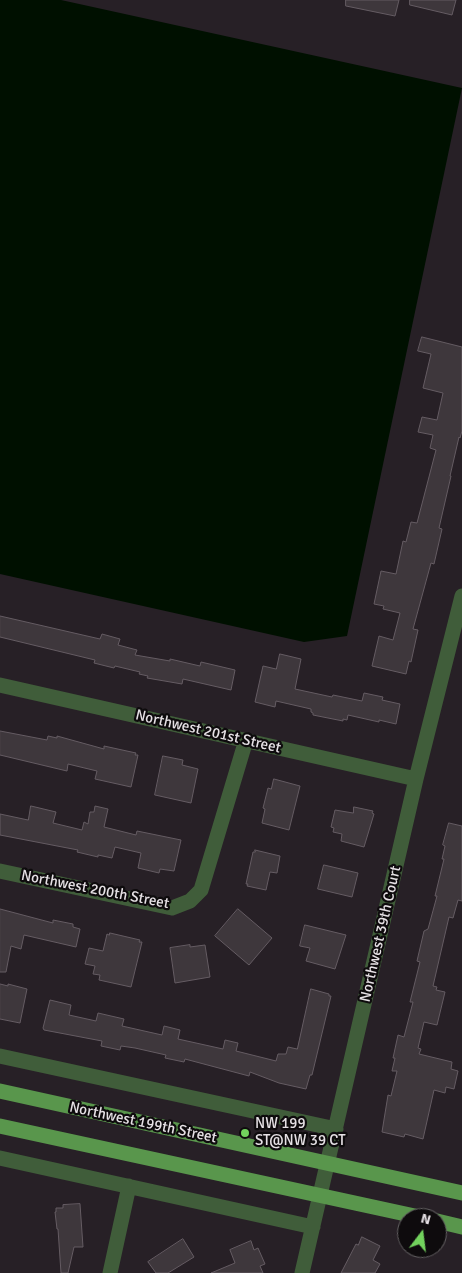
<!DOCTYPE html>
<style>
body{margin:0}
#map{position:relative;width:462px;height:1273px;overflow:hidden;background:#272026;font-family:Signika,sans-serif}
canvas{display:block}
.north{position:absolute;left:397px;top:1208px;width:50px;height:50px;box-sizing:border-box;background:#0e0b0d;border:1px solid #646163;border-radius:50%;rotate:15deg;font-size:14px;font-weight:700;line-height:20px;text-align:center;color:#e6e1e5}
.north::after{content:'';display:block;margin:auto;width:18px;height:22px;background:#72d25d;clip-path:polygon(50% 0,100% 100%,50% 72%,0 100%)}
</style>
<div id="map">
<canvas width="462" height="1273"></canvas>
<div class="north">N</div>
</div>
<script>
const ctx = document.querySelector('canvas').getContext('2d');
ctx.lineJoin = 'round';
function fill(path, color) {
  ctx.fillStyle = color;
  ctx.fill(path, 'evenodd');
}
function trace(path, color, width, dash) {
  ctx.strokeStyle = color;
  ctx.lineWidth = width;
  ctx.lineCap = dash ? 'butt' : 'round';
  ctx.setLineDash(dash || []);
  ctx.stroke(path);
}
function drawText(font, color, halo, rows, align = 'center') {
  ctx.font = font + ' Signika,sans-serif';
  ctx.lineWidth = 4.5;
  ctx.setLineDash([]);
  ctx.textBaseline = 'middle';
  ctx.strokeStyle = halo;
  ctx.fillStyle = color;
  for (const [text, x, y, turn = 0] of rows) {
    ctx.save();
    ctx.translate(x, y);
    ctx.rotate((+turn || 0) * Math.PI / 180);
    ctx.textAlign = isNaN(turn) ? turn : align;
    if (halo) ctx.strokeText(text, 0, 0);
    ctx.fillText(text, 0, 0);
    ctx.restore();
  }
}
fill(new Path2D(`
 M0,0H61L462,88L347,636L304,642L0,574Z`), '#001000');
const building = new Path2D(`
 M346,0H399L395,16L346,6Z
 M410,0H456L452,15L410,5Z
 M422,337L462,347V431L460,438L459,437L450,476H451L439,528L442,529L434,564L431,563L413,629L418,630L411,662L409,661L406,674L372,666L379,636L393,640L400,613L383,609L384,606L374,604L381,571L396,574L403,541L406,542L411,522L417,523L436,450L430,448L433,435L418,432L422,417L437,420L443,393L423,388L431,354L418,351Z
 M0,616L100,639L102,634L120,639L118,645L137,650L135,655L170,661V659L200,666L201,662L235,670L231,690L183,679L182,684L147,678L148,676L139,674L140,672L115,666L114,668L94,663L95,660L0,637Z
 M280,654L301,659L295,689L332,697L333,695L362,701L364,693L383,697L382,700L400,704L396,724L379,720V722L348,715L347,720L343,719V721L313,715V713L311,712V709L276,701L275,707L255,702L263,666L276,669Z
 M0,731L47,740L48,736L57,738V736L104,749V746L136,753L135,755H138L131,787L95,779L97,771L68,764L67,771L0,755Z
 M163,756L183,760L182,765L198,769L191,803L155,795Z
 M274,779L300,786L289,830L262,823L265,809L263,808L268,788L271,789Z
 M31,806L56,812L53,823L82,830L84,822L88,824L90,812H94L95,806L108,809L104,827L136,835L137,831L181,840L174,871L160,869L159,873L138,868L141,853L115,847L112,858L98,855V857L77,852L78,850L0,835V814L28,820Z
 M354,807L373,811L372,813L374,814L364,847L341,841L342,834L333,832L334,828L331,827L335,810L353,813Z
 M449,823L462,826V901L458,900L453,918L449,917L433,986L437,987L436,990L445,992L437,1025L424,1022L418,1048L421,1049L419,1054L452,1062L451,1069L458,1071L454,1089L446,1087L445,1093L434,1090L423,1139L405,1134L404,1137L382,1132L388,1095L391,1096L397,1071H392L395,1058H393L398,1035L404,1037L413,1002H410L420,962L417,961L424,931L428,929L437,896H435L444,859H442L445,846L443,845Z
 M255,850L280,856L277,873L270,872L266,890L247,886L248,884H246L253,852H255Z
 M324,865L358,873L352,897L318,889Z
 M0,909L53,923V920L73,924V927L80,929L76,947L24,935L21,949L11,946L6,972H0Z
 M238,909L272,938L249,965L215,936Z
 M305,925L346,935L335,969L306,961L310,948L300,946Z
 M110,933L140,940L139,942H142L131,987L99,980L100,975L93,974L95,966L85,964L89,948L103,951L107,934L109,935Z
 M190,945V947L205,945L210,977L175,983L170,948Z
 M0,984L8,986V984L27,989L20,1023L0,1019Z
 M311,989L329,994V996H331L312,1075H310L306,1089L279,1083L250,1072L249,1076L185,1059L184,1062L165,1058L166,1055L135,1048L121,1046L120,1050L101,1046L102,1041L44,1030L43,1028L50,1000L71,1005L69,1015L96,1021L98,1013L124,1019L122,1026L162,1035L164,1026L180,1030L178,1039L223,1049L225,1040L238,1043L236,1051L276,1061L278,1054H286L288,1047L297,1049Z
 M80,1204L83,1247H74L68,1273H61L58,1229H57L55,1212H56V1208H63V1205Z
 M362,1237L380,1246L373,1260L380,1264L375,1273H341L356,1244L358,1245Z
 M183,1239L194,1257L168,1273H156L148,1262Z
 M251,1241L254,1250L258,1248L265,1264L260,1266L263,1273H211L235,1263L230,1250Z`);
fill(building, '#3e373c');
trace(building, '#655c63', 1);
trace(new Path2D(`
 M0,685L416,779
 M0,871L172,908L190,901L201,890L246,740
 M0,1056L336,1129
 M0,1158L313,1227
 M110,1273L129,1186
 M302,1273L416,779L462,596`), '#405d3a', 15);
trace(new Path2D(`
 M0,1091L462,1193
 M0,1126L424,1218
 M437,1221L462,1227`), '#59964c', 15);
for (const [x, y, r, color] of [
 [245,1133,5,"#72d25d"]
]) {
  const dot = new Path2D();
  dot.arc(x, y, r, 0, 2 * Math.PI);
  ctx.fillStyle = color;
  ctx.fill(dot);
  trace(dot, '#0e0b0d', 2);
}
drawText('15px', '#e6e1e5', '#0e0b0d', [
 ["Northwest 201st Street",208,732,13],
 ["Northwest 200th Street",95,890,11],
 ["Northwest 39th Court",381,934,-77],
 ["Northwest 199th Street",143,1123,12]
]);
drawText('15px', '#e6e1e5', '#0e0b0d', [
 ["NW 199",255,1124],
 ["ST@NW 39 CT",255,1141]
], 'left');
</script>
